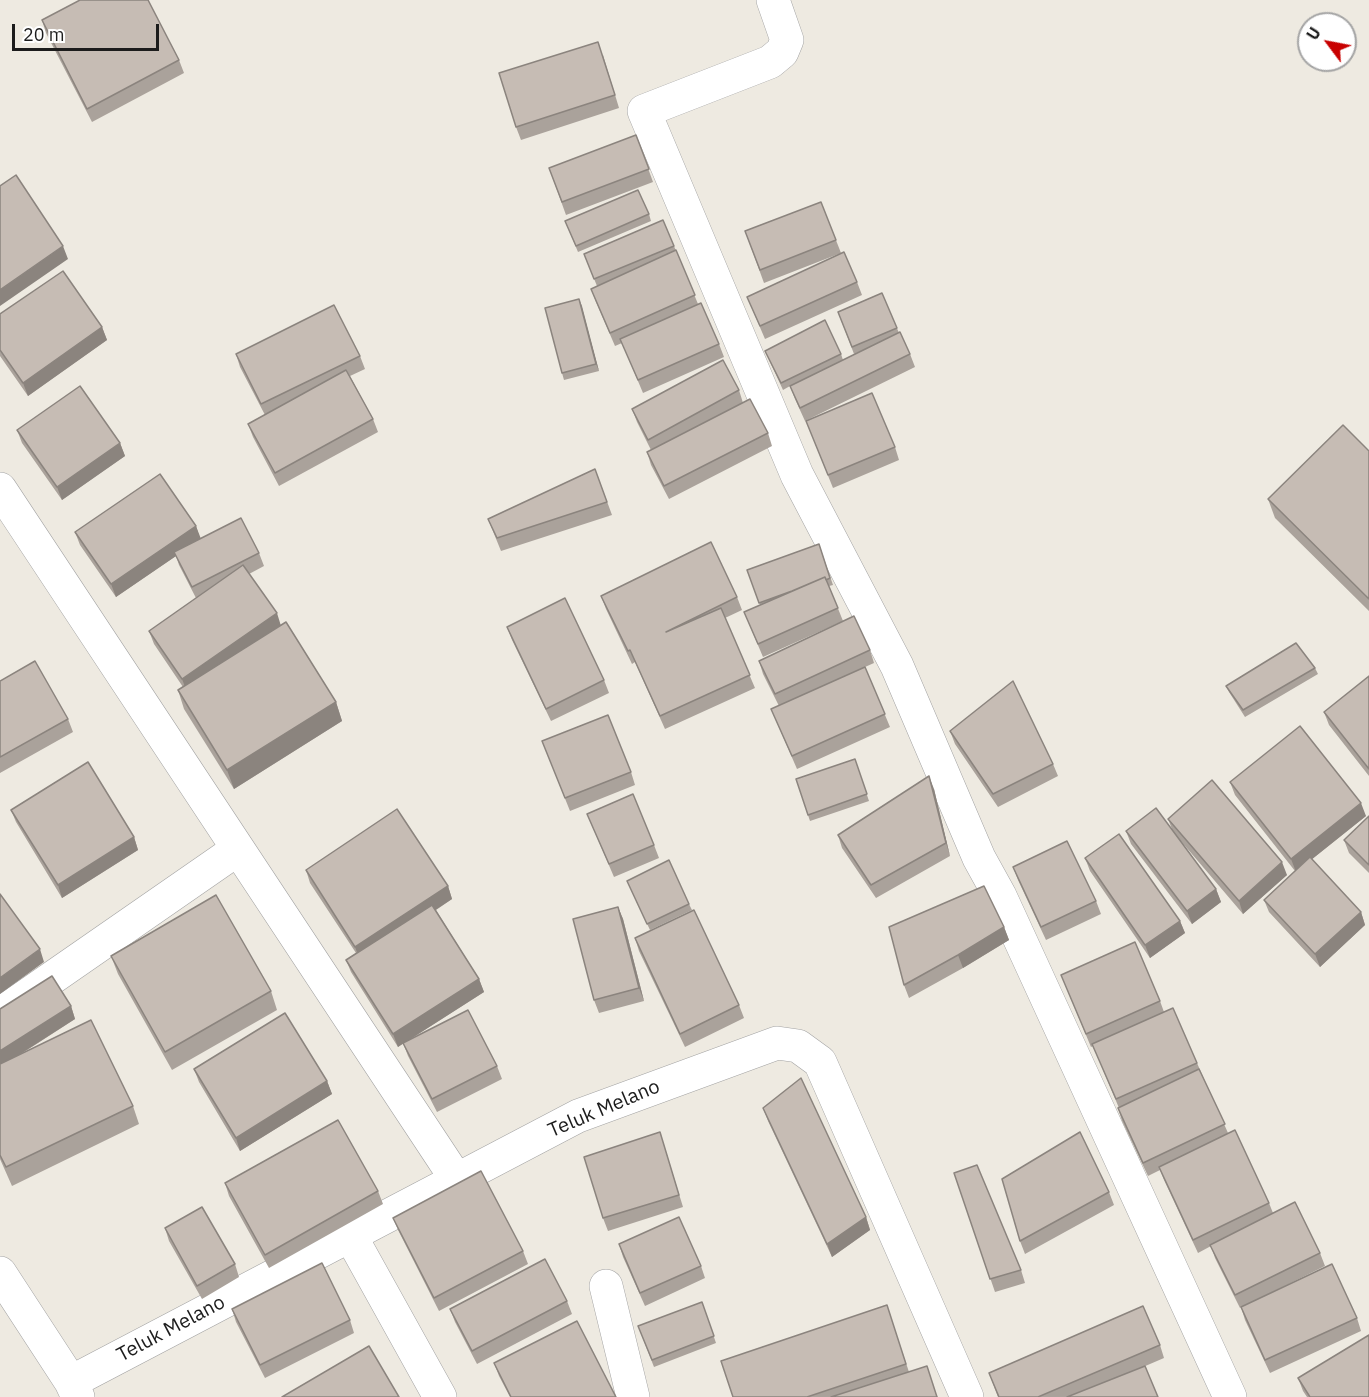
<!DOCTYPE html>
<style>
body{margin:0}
#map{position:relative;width:1369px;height:1397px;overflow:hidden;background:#eeeae1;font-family:"IBM Plex Sans",sans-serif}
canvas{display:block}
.north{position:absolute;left:1297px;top:12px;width:60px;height:60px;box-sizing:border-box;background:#fff;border:2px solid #a4a4a4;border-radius:50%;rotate:302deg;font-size:16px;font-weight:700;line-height:24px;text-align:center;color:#1c1c1c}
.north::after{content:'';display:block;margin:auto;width:21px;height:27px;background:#c80000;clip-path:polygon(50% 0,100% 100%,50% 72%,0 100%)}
.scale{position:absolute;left:12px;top:24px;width:147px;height:27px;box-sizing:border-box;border:3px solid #1c1c1c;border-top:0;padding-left:8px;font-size:18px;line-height:21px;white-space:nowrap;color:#1c1c1c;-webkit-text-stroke:4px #fff;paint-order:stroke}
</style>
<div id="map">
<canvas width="1369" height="1397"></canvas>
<div class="north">U</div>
<div class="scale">20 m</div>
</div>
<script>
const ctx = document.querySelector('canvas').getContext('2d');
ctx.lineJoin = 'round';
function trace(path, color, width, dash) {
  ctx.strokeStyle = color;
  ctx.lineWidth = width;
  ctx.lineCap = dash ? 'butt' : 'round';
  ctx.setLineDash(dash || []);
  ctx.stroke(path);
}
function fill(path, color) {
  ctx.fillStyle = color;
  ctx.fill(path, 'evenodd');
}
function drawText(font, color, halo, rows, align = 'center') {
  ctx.font = font + ' "IBM Plex Sans",sans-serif';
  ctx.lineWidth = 4.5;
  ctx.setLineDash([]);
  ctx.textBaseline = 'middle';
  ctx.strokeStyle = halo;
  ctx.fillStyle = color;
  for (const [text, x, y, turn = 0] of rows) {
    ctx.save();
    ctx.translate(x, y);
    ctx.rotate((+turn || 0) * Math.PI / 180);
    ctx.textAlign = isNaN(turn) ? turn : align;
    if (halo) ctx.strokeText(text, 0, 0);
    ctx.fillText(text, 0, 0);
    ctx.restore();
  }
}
const minor = new Path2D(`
 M773,0L787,40L782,52L770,62L644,111L797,475L897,666L979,858L1000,896L1230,1397
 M0,489L457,1180
 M0,1014L238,849
 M350,1235L440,1397
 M0,1273L71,1382L78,1397
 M606,1286L633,1397
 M71,1382L578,1116L777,1043L798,1046L820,1062L967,1397`);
trace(minor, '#a3a3a3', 34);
trace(minor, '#fff', 33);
fill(new Path2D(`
 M42,20L179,60L184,73L92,122L46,33Z
 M603,55L619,108L521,140L516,127Z
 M636,135L653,182L566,215L549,168Z
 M821,202L841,253L764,283L745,231Z
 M649,214L651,221L578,252L565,221Z
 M674,246L698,304L719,344L724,357L643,393L622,343L615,346L596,302L591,289L597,286L584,254Z
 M857,282L862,295L765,339L747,297Z
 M882,293L899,333L910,354L915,367L805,421L795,399L790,386L783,390L765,351L841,354L843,360L870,347L854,354L838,312Z
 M579,299L599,371L564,380L562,373Z
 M0,314L102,327L107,340L28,396L0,356Z
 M236,354L360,356L365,369L350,376L373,419L378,432L279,486L253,437L248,424L265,415L240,367Z
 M739,390L743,403L768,433L772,446L669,499L651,465L647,452L651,450L637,422L632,409Z
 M806,421L895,447L899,460L833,488Z
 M17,430L120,443L125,456L62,500L22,443Z
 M1369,451V611L1275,518L1268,499Z
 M595,469L612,515L501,551L488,519Z
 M196,526L200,539L259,553L264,566L249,574L281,626L336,702L342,721L234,789L184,709L178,690L183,687L154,644L149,631L196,598L179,565L176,556L116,597L80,545L75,532Z
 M819,544L833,585L829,586L843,621L763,657L744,612L760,605L747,570Z
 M601,596L737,597L742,610L725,618L755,688L665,729L635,662L632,664L606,609Z
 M507,627L604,680L609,693L551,721L512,640Z
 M870,650L874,663L865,667L890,727L797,769L771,709L779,706L763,674L759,661Z
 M1315,668L1318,674L1245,717L1229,692L1226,686Z
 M1369,676V776L1329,725L1324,712Z
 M0,681L68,719L73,732L0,773Z
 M950,731L1053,764L1058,776L998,807L955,744Z
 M542,741L631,772L635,785L570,811Z
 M855,759L869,801L810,821L796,779Z
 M1230,782L1366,816L1312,859L1361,912L1365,925L1320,967L1269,912L1264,900L1295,871L1235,795Z
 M934,789L950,856L876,898L842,848L838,835Z
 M11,810L134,837L138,850L62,898L16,822Z
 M587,814L654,845L659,858L614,877Z
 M1369,816V873L1349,853L1344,840Z
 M1168,819L1287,875L1243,914L1180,840L1216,889L1221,902L1192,924L1131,844L1126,831L1172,829Z
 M1085,858L1180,921L1185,933L1150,958L1090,871Z
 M1013,867L1096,901L1101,914L1046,940L1018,880Z
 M306,870L448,886L452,899L436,910L479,979L484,992L409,1040L497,1066L502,1079L437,1112L408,1056L403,1043L398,1047L351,972L346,960L356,953L310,883Z
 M627,881L689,904L692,910L650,930Z
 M618,907L623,919L644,1001L599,1013L594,1000Z
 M1004,927L1009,940L963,968L909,998L904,985Z
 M635,938L739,1005L744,1018L685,1047L639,951Z
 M111,956L271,991L277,1010L172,1070L118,974Z
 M1061,975L1160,1001L1164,1012L1197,1063L1228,1133L1269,1203L1273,1213L1320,1253L1325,1266L1244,1306L1357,1318L1361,1331L1270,1373L1245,1320L1241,1307L1240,1308L1215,1258L1211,1246L1198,1253L1164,1180L1160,1170L1148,1176L1122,1121L1118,1108H1119L1093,1046L1091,1047Z
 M71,1006L75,1019L18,1056L133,1106L139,1124L12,1186L0,1159V1009Z
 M194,1069L327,1081L332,1094L240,1151L199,1082Z
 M763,1108L866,1217L870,1230L832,1257L768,1121Z
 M660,1132L683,1207L608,1231L603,1218Z
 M954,1173L1021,1270L1025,1283L995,1292Z
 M225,1183L378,1191L383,1204L269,1268L229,1196Z
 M1109,1192L1114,1205L1025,1254L1020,1241Z
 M393,1218L523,1251L528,1264L439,1311L398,1230Z
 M165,1228L235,1264L239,1277L202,1299L169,1241Z
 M619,1244L701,1266L705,1278L645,1306L623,1257Z
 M567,1301L572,1314L477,1364L455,1322L450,1309Z
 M702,1302L716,1343L654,1367L638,1326Z
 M232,1309L350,1320L354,1333L265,1378L236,1322Z
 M891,1318L909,1372L938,1397H733Z
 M1160,1345L1164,1358L1143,1367L1158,1397H998L989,1373Z
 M494,1363L616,1397H510L499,1376Z
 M1298,1378L1369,1397H1307L1303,1391Z`), '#aaa29b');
fill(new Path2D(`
 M63,246L68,259L0,306V290Z
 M579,299L582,306L599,371L596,364Z
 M102,327L107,340L28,396L23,383Z
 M120,443L125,456L62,500L57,487Z
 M196,526L201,539L174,552L176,556L116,597L111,584Z
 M277,613L281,626L187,692L182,679Z
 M336,702L342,721L234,789L227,770Z
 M929,776L934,789L950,856L946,843Z
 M1361,803L1366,816L1296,872L1291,859Z
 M134,837L138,850L62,898L58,885Z
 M1282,862L1287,875L1243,914L1239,901Z
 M448,886L452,899L360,960L355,947Z
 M1216,889L1221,902L1192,924L1187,911Z
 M618,907L623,919L644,1001L639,988Z
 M1361,912L1365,925L1320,967L1315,954Z
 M1180,921L1185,933L1150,958L1145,945Z
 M1004,927L1009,940L963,968L958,955Z
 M40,949L44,962L0,994V978Z
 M479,979L484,992L398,1047L393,1034Z
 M71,1006L75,1019L0,1067V1051Z
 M327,1081L332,1094L240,1151L236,1138Z
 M866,1217L870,1230L832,1257L827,1244Z`), '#8b847e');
const building = new Path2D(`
 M80,0H148L179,60L87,109L42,20Z
 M598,42L615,95L516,127L499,73Z
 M636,135L649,169L562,202L549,168Z
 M16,175L63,246L0,290V186Z
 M638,190L649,214L576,246L565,221Z
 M821,202L836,240L760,270L745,231Z
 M663,220L674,246L594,279L584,254Z
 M676,250L695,295L610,333L591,289Z
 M844,252L857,282L760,326L747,297Z
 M63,271L102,327L23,383L0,350V314Z
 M882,293L897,328L852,347L838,312Z
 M579,299L596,364L562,373L545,308Z
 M701,303L719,344L638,380L620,339Z
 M334,305L360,356L261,404L236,354Z
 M825,320L841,354L781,383L765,351Z
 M900,332L910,354L800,408L790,386Z
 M723,360L739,390L648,440L632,409Z
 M346,370L373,419L275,473L248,424Z
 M80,386L120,443L57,487L17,430Z
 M872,393L895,447L828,475L806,421Z
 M750,399L768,433L664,486L647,452Z
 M1343,425L1369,451V599L1268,499Z
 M595,469L607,502L497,538L488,519Z
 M160,474L196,526L111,584L75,532Z
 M241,518L259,553L192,587L174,552Z
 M711,542L737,597L666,632L721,608L750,675L660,716L630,650L628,651L601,596Z
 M819,544L830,578L826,580L825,577L792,591L759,603L747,570Z
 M243,565L277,613L182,679L149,631Z
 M825,577L838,608L758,644L744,612Z
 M565,598L604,680L546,709L507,627Z
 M854,616L870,650L775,694L759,661Z
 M286,622L336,702L227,770L178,690Z
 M1296,643L1315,668L1243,710L1226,686Z
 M35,661L68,719L0,757V681Z
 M865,667L885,714L792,756L771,709Z
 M1369,676V769L1324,712Z
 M1013,681L1053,764L993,794L950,731Z
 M608,715L631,772L565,798L542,741Z
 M1300,726L1361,803L1291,859L1230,782Z
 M855,759L867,794L808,815L796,779Z
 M88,762L134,837L58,885L11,810Z
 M929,776L946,843L871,885L838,835Z
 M1212,780L1282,862L1239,901L1168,819Z
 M633,794L654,845L609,864L587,814Z
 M1156,808L1216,889L1187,911L1126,831Z
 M397,809L448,886L355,947L306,870Z
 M1369,816V865L1344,840Z
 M1119,834L1180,921L1145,945L1085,858Z
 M1067,841L1096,901L1041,927L1013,867Z
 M1310,857L1361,912L1315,954L1264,900Z
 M669,860L689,904L647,924L627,881Z
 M984,886L1004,927L958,955L904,985L889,927Z
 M0,894L40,949L0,978Z
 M216,895L271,991L165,1052L111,956Z
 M432,905L479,979L393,1034L346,960Z
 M618,907L639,988L594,1000L573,919Z
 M694,910L739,1005L680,1034L635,938Z
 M1135,942L1160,1001L1086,1034L1061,975Z
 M52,976L71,1006L0,1051V1009Z
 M1173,1008L1197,1063L1116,1099L1092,1044Z
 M468,1010L497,1066L432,1099L403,1043Z
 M285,1013L327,1081L236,1138L194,1069Z
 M91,1020L133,1106L6,1167L0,1155V1064Z
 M1199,1069L1225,1124L1143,1163L1118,1108Z
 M801,1078L866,1217L827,1244L763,1108Z
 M338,1120L378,1191L265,1255L225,1183Z
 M1235,1130L1269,1203L1193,1240L1159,1167Z
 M660,1132L679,1195L603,1218L584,1157Z
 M1080,1132L1109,1192L1020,1241L1002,1179Z
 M977,1165L1021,1270L990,1279L954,1173Z
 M481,1171L523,1251L434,1298L393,1218Z
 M1295,1202L1320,1253L1235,1295L1210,1245Z
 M202,1207L235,1264L197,1286L165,1228Z
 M679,1217L701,1266L640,1293L619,1244Z
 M545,1259L567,1301L472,1351L450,1309Z
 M322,1263L350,1320L260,1365L232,1309Z
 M1332,1264L1357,1318L1265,1360L1241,1307Z
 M702,1302L714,1336L652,1360L638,1326Z
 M887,1305L906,1364L807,1397H733L721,1361Z
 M1143,1306L1160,1345L1038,1397H999L989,1373Z
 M577,1321L616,1397H511L494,1363Z
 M1369,1335V1397H1310L1298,1378Z
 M369,1346L399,1397H282Z
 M927,1366L937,1397H831Z
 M1145,1366L1158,1397H1067Z`);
fill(building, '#c6bcb4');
trace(building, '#8b847e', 1.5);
drawText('20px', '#1c1c1c', '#fff', [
 ["Teluk Melano",604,1109,-23],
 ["Teluk Melano",171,1329,-28]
]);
</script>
